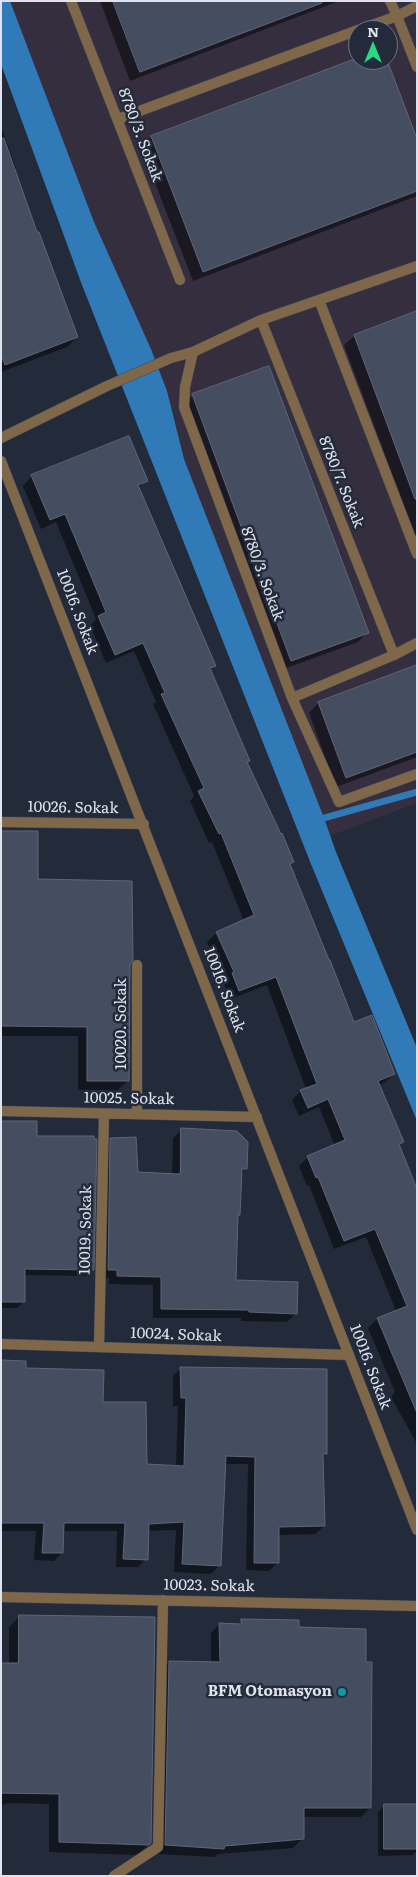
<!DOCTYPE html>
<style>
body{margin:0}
#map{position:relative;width:418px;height:1877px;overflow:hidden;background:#232a3a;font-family:Literata,serif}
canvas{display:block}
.frame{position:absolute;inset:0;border:2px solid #dee3ee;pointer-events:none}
.north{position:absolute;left:348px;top:20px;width:50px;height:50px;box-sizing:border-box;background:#232a3a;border:1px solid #6e7482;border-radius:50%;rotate:0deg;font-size:14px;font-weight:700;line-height:20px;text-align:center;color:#dee3ee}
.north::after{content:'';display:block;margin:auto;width:18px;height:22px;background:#2bd884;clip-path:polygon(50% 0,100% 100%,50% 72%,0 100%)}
</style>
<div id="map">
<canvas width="418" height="1877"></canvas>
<div class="frame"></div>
<div class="north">N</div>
</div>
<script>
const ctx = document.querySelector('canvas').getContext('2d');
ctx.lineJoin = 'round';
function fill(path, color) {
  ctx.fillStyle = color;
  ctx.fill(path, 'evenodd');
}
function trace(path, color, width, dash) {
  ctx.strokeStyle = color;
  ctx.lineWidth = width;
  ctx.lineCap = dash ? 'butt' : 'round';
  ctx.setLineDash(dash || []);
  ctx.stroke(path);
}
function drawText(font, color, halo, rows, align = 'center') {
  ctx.font = font + ' Literata,serif';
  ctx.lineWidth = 5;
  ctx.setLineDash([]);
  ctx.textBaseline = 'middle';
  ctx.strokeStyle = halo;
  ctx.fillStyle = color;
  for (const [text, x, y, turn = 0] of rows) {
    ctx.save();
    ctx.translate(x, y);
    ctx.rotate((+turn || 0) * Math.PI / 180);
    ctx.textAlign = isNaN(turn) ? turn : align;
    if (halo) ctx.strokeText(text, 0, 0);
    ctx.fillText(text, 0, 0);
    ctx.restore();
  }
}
fill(new Path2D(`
 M10,1H417V803L330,836L184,459L167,391L151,349L94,222ZM358,30H388V60H358Z`), '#352e3e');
fill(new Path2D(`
 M1,1H10L94,222L151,349L167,391L184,459L324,818L336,852L417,1048V1121L311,864L82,285L1,64Z`), '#307bb7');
fill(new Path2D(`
 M100,1H339L130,81Z
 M358,59L385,60L417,142V196L193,281L141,147L151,138Z
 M1,126L16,168L14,171L36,234L77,337L67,347L1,372Z
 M417,313V540L344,345L354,336Z
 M193,395L367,632L358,642L281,670L183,405Z
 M32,476L146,480L138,488L214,665L210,670L246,762L292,862L289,865L354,1023L394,1074L384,1083L378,1085L402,1142L398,1146L417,1192V1444L391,1397L395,1392L368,1328L377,1319L396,1311L366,1237L334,1249L309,1185L307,1186L299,1166L308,1157L335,1146L319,1107L299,1116L292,1100L301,1091L306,1089L267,985L230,999L224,983L225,982L207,942L216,933L244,921L212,842L209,843L190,801L194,796L153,704L156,702L134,651L106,663L90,626L96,619L56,522L41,529L23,486Z
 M417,667V757L336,787L309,713L318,703Z
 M1,833L37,881L129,965L128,1081L118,1090H78V1036H1Z
 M1,1122L36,1138L93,1269L86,1276L23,1275L24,1301L17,1308H1Z
 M182,1130L246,1169L240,1174L236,1216L234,1281L296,1313L287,1322L241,1321V1318H153V1285L109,1284V1278H99L102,1148L111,1139L137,1173L172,1175L173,1138Z
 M1,1362L24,1369L102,1404L145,1466L176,1467L178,1406H173V1376L181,1368L326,1454L322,1458L324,1526L315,1534L278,1535V1562L269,1571L246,1570L248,1464H224L220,1565L211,1574L174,1572L176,1530L147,1531L146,1559L138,1567H116L117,1531H63L62,1553L54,1561L34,1560L36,1531H1Z
 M20,1616L150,1843L137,1855L49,1852V1804L7,1803L1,1806V1664H9V1627Z
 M241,1621L298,1628L370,1808L361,1817H302V1839L293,1848L218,1854L214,1857L157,1854L160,1671L169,1662L211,1663V1633L219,1624L237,1625Z
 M385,1805H417V1851L412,1855L378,1856V1812Z`), '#0007');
trace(new Path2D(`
 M324,818L417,792`), '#307bb7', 7);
const building = new Path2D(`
 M113,1H322V3L140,72Z
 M352,60H387L417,139V191L203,272L151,136Z
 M1,138H4L37,232H39L78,337L5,365L1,355Z
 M417,311V499H415L354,335Z
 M269,366L369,633L291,661L192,394Z
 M129,436L148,481L138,485L216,666L210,668L250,761L247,762L281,834L282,833L294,862L290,864L329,960H330L354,1022L372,1015L395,1074L378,1081L404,1142L399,1144L417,1189V1413L377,1318L407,1306L375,1229L344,1241L318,1177L316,1178L307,1156L345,1140L328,1099L308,1108L300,1090L317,1084L276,977L239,991L232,973L234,972L216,932L254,915L221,833L219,834L198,791L204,788L161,694L165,693L143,643L115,655L98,616L106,612L65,514L50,520L31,475Z
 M417,665V752L346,778L318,702Z
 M1,831H38V879L132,881L133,960L130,965L129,1081H87V1027L1,1026Z
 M1,1121H37V1136H94V1139H97L94,1270L25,1269V1302H1Z
 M181,1128L237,1131L248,1142L247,1169H242L240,1215H238L236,1280L298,1282L297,1314L249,1312V1310L161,1309V1277L117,1276V1270H108L110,1138L136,1137L138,1172L178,1174L180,1173Z
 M1,1360L26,1361V1368L104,1370L103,1402H146L147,1464L184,1466L186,1398H181L180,1367L327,1369V1454H323L325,1526L279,1527V1563H254L255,1457L226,1456L221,1566L182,1564L184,1522L149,1524L148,1560L123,1559L125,1523H64L63,1553H42L44,1523H1Z
 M19,1615L155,1617L151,1843L149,1845L59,1842V1794L1,1793V1663H18Z
 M241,1619L299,1620V1627L366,1629V1662H372L371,1808H304V1839L225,1846L224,1849L165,1845L169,1661L220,1662L219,1623L241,1624Z
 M384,1804H417V1849H384Z`);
fill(building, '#454d60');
trace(building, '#5e6679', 1);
const minor = new Path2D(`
 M71,1L180,280
 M390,1L397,16L417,67
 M359,30L397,16L417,6
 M118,119L358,30
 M319,300L417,554
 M261,320L394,655
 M193,352L185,387L184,407L292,698L339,802L417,774
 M1,438L107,386L171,358L193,352L261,320L417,266
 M1,461L417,1530
 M292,698L394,655L417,643
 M1,822L144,824
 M137,965V1114
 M1,1111L257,1117
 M1,1344L349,1355
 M99,1347L104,1114
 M1,1597L417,1606
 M114,1876L158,1847L163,1600`);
trace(minor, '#414857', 11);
trace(minor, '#7f684a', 10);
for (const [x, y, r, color] of [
 [342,1692,5,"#0f9aa8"]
]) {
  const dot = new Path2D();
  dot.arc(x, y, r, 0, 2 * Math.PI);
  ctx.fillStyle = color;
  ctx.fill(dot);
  trace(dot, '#232a3a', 2);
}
drawText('15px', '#dee3ee', '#232a3a', [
 ["8780/3. Sokak",140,135,69],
 ["8780/7. Sokak",341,482,68],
 ["8780/3. Sokak",262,574,70],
 ["10016. Sokak",77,612,69],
 ["10026. Sokak",73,808,1],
 ["10016. Sokak",224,990,69],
 ["10020. Sokak",122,1024,-90],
 ["10025. Sokak",129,1099,1],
 ["10019. Sokak",86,1230,-89],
 ["10024. Sokak",176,1335,2],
 ["10016. Sokak",370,1367,69],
 ["10023. Sokak",209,1586,1]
]);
drawText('bold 15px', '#dee3ee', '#232a3a', [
 ["BFM Otomasyon",332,1692]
], 'right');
</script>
